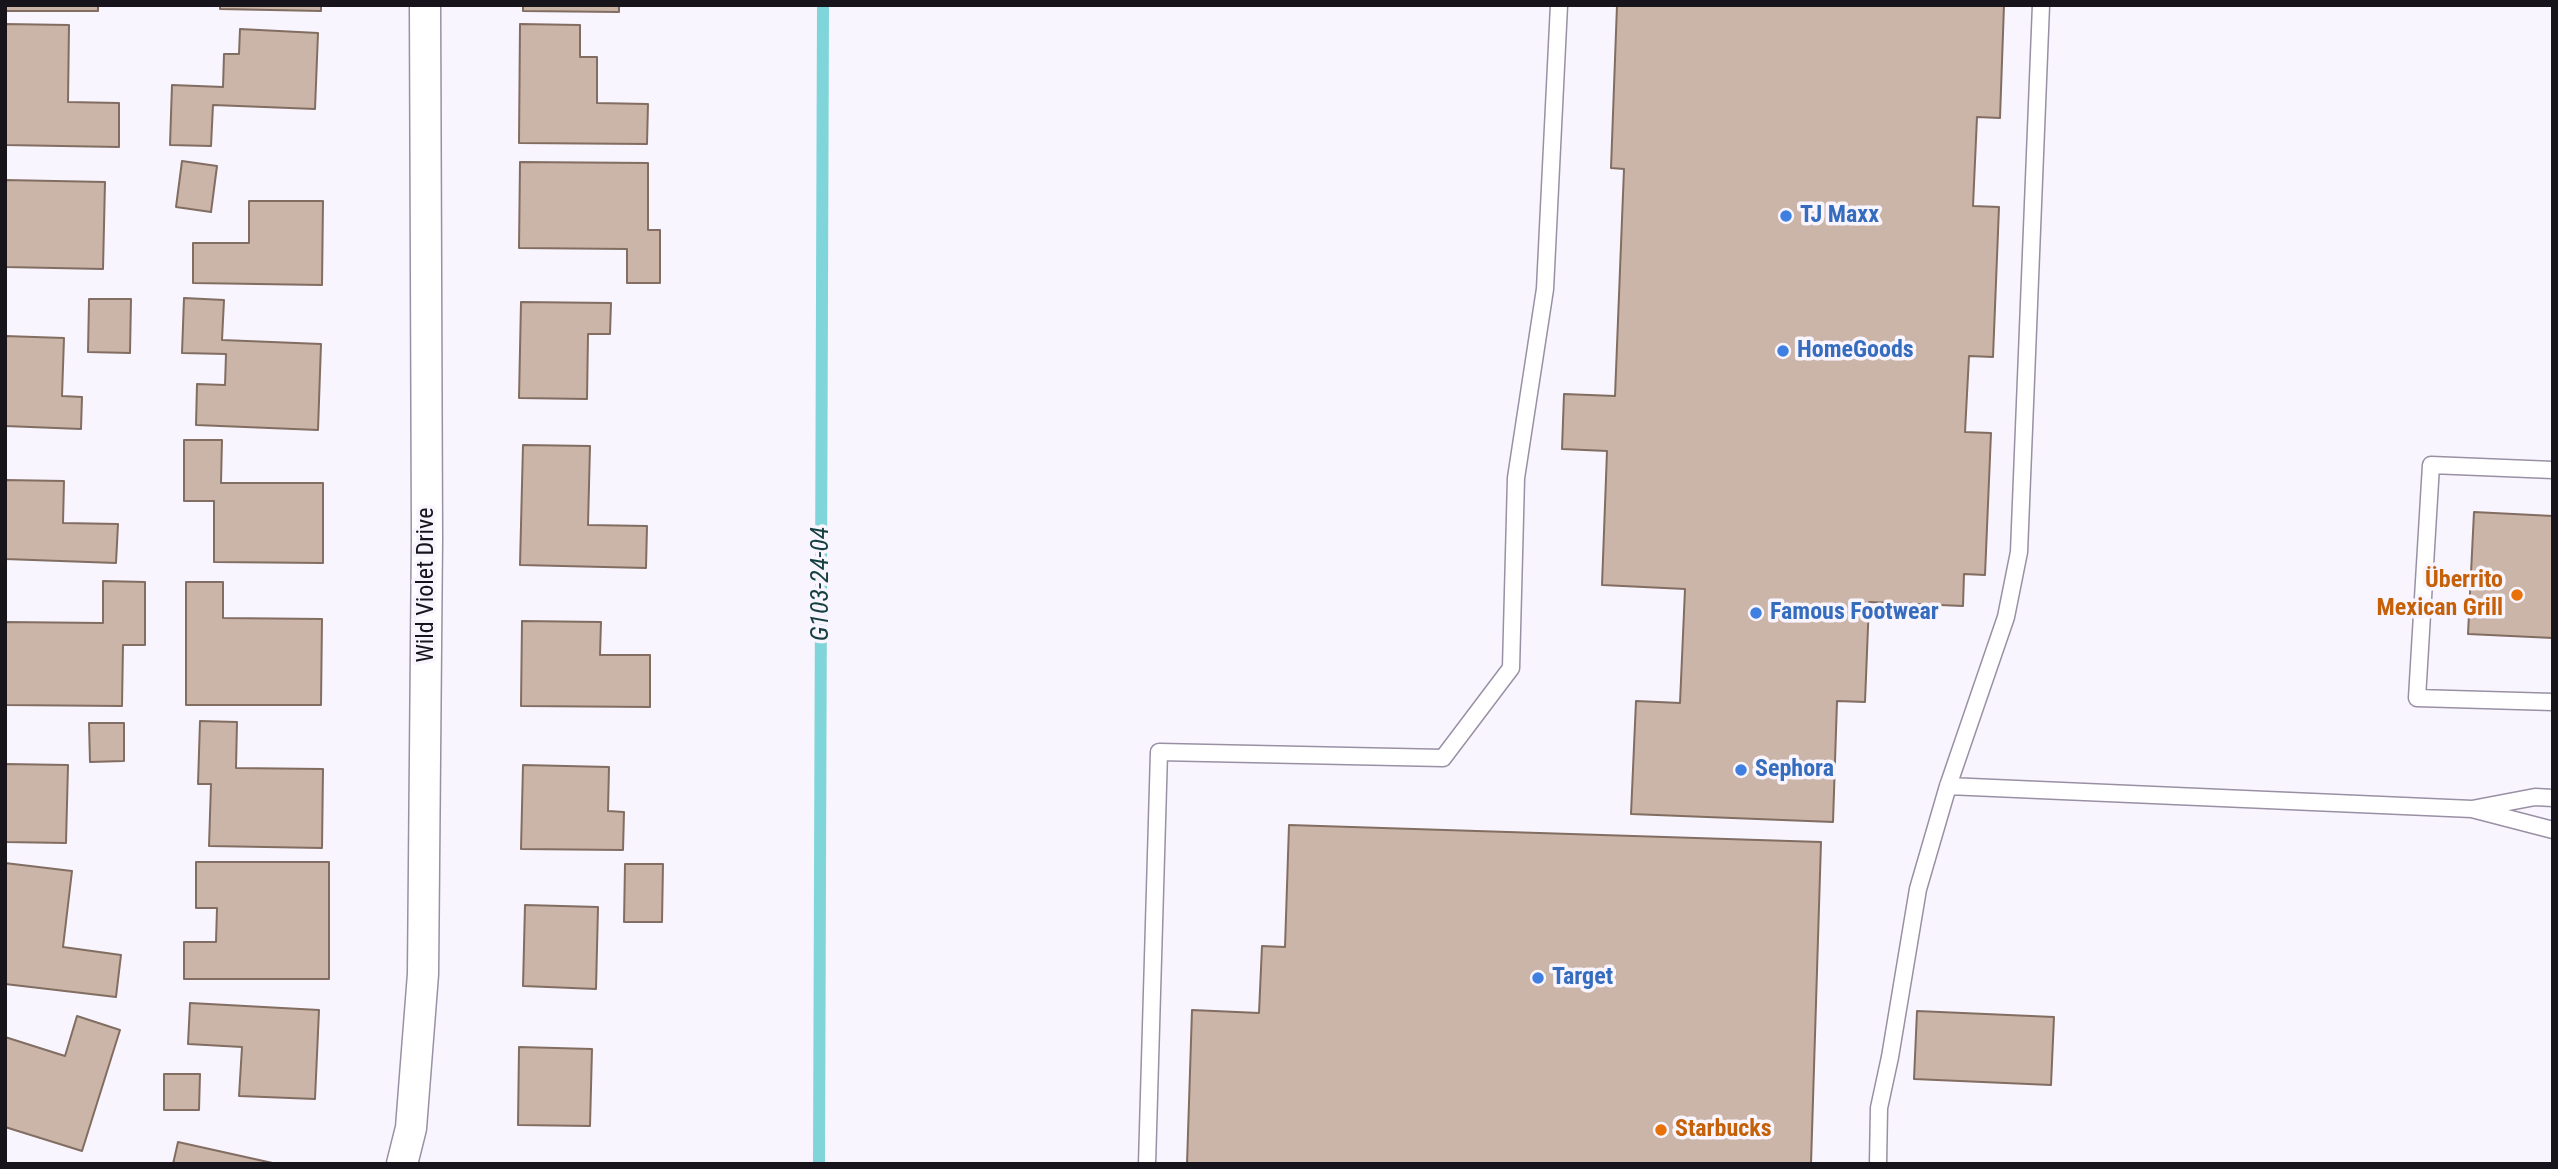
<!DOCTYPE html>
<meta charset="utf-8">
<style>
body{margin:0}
#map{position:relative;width:2558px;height:1169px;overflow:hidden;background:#f9f5fe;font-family:"Roboto Condensed",sans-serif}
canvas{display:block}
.frame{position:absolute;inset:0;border:7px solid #18141c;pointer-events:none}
</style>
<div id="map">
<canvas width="2558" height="1169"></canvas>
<div class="frame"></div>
</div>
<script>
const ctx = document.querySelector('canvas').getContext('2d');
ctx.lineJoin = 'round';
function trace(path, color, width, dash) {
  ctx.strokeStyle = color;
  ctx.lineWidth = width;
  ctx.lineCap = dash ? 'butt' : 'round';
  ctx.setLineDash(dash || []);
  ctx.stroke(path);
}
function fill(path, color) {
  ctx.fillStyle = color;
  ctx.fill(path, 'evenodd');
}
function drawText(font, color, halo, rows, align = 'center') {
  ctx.font = font + ' "Roboto Condensed",sans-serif';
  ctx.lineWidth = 7;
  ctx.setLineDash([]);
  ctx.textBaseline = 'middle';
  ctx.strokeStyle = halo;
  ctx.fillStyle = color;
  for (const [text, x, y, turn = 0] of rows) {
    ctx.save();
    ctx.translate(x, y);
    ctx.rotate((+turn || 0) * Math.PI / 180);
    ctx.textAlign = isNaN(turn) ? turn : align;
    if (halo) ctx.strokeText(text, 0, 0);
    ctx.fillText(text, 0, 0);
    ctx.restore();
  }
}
trace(new Path2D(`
 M819,1164L823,5`), '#7fd5d9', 12);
const building = new Path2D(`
 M5,5H98V11H5Z
 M220,5H321V11L220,9Z
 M523,5H619V12L523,11Z
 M1617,5H2004L2000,118L1977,117L1973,206L1999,207L1993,357L1969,356L1965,432L1991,433L1985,575L1964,574L1963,606L1869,602L1865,702L1837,701L1833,822L1631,814L1636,701L1680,703L1685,589L1602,585L1607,451L1562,449L1564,394L1615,396L1624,169L1611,168Z
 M5,24L69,25L68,102L119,103V147L5,145Z
 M520,24L580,25V57H597V103L648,104L647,144L519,143Z
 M240,29L318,33L315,109L213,105L211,146L170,145L172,85L223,87L224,54H239Z
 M182,161L217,166L211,212L176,207Z
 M520,162L648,163V230H660V283H627V249L519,248Z
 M5,180L105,182L103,269L5,267Z
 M249,201H323L322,285L193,283V243H249Z
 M184,298L224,300L222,340L321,344L318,430L196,425L197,384L225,385L226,354L182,353Z
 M89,299H131L130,353L88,352Z
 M521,302L611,303L610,334H588L587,399L519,398Z
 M5,336L64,338L62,396L82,397L81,429L5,426Z
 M184,440H222L221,483H323V563L214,562V501H184Z
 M523,445L590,446L588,525L647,526L646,568L520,565Z
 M5,480L64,481L63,523L118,524L116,563L5,559Z
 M2474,512L2553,516V638L2468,634Z
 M103,581L145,582V645H123L122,706L5,705V622L103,623Z
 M186,582H223V618L322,619L321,705H186Z
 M522,621L601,622L600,655H650V707L521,706Z
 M200,721L237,722L236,768L323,769L322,848L209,846L211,784H198Z
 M89,723H124V761L90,762Z
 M5,764L68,765L66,843L5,842Z
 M523,765L609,767L608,811L624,812L623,850L521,849Z
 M1289,825L1821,842L1811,1164H1187L1192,1010L1259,1013L1262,946L1285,947Z
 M196,862H329V979H184V942H216L217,908H196Z
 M5,863L72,871L63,947L121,955L116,997L5,984Z
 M625,864H663L662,922H624Z
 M525,905L598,907L596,989L523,986Z
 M190,1003L319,1010L315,1099L239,1096L242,1047L188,1044Z
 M1917,1011L2054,1017L2051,1085L1914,1079Z
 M77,1016L120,1030L82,1151L5,1127V1037L65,1056Z
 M519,1047L592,1049L590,1126L518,1125Z
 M164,1074H200L199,1110H164Z
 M178,1142L277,1164H173Z`);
fill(building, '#cbb4a8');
trace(building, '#816d61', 2);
const service = new Path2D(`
 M2553,470L2431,465L2417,698L2553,702
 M1948,786L2472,809
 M2553,798L2535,797L2472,809L2553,830
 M1147,1164L1159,752L1443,758L1511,668L1516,478L1545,289L1559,5
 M1878,1164L1879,1108L1890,1057L1918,889L1948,786L2006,617L2019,552L2041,5`);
const minor = new Path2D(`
 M402,1164L411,1128L423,974L427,538L425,5`);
trace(service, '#9990a4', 19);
trace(minor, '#9990a4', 33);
trace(service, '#fff', 16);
trace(minor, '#fff', 30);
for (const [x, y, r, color] of [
 [1786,216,7,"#3f7fe0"],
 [1783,351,7,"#3f7fe0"],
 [2517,595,7,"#e8710a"],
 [1756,613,7,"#3f7fe0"],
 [1741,770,7,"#3f7fe0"],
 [1538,978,7,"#3f7fe0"],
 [1661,1130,7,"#e8710a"]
]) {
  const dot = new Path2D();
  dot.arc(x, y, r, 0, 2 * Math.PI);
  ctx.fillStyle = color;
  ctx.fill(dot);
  trace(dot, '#f9f5fe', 2.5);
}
drawText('bold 24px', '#366cbe', '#f9f5fe', [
 ["TJ Maxx",1800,216],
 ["HomeGoods",1797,351],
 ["Famous Footwear",1770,613],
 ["Sephora",1755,770],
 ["Target",1552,978]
], 'left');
drawText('bold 24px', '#c56008', '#f9f5fe', [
 ["Überrito",2503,581],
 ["Mexican Grill",2503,609],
 ["Starbucks",1675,1130,"left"]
], 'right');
drawText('24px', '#18141c', '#f9f5fe', [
 ["Wild Violet Drive",427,585,-90]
]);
drawText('italic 26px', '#163f41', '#f9f5fe', [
 ["G103-24-04",821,584,-90]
]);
</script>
